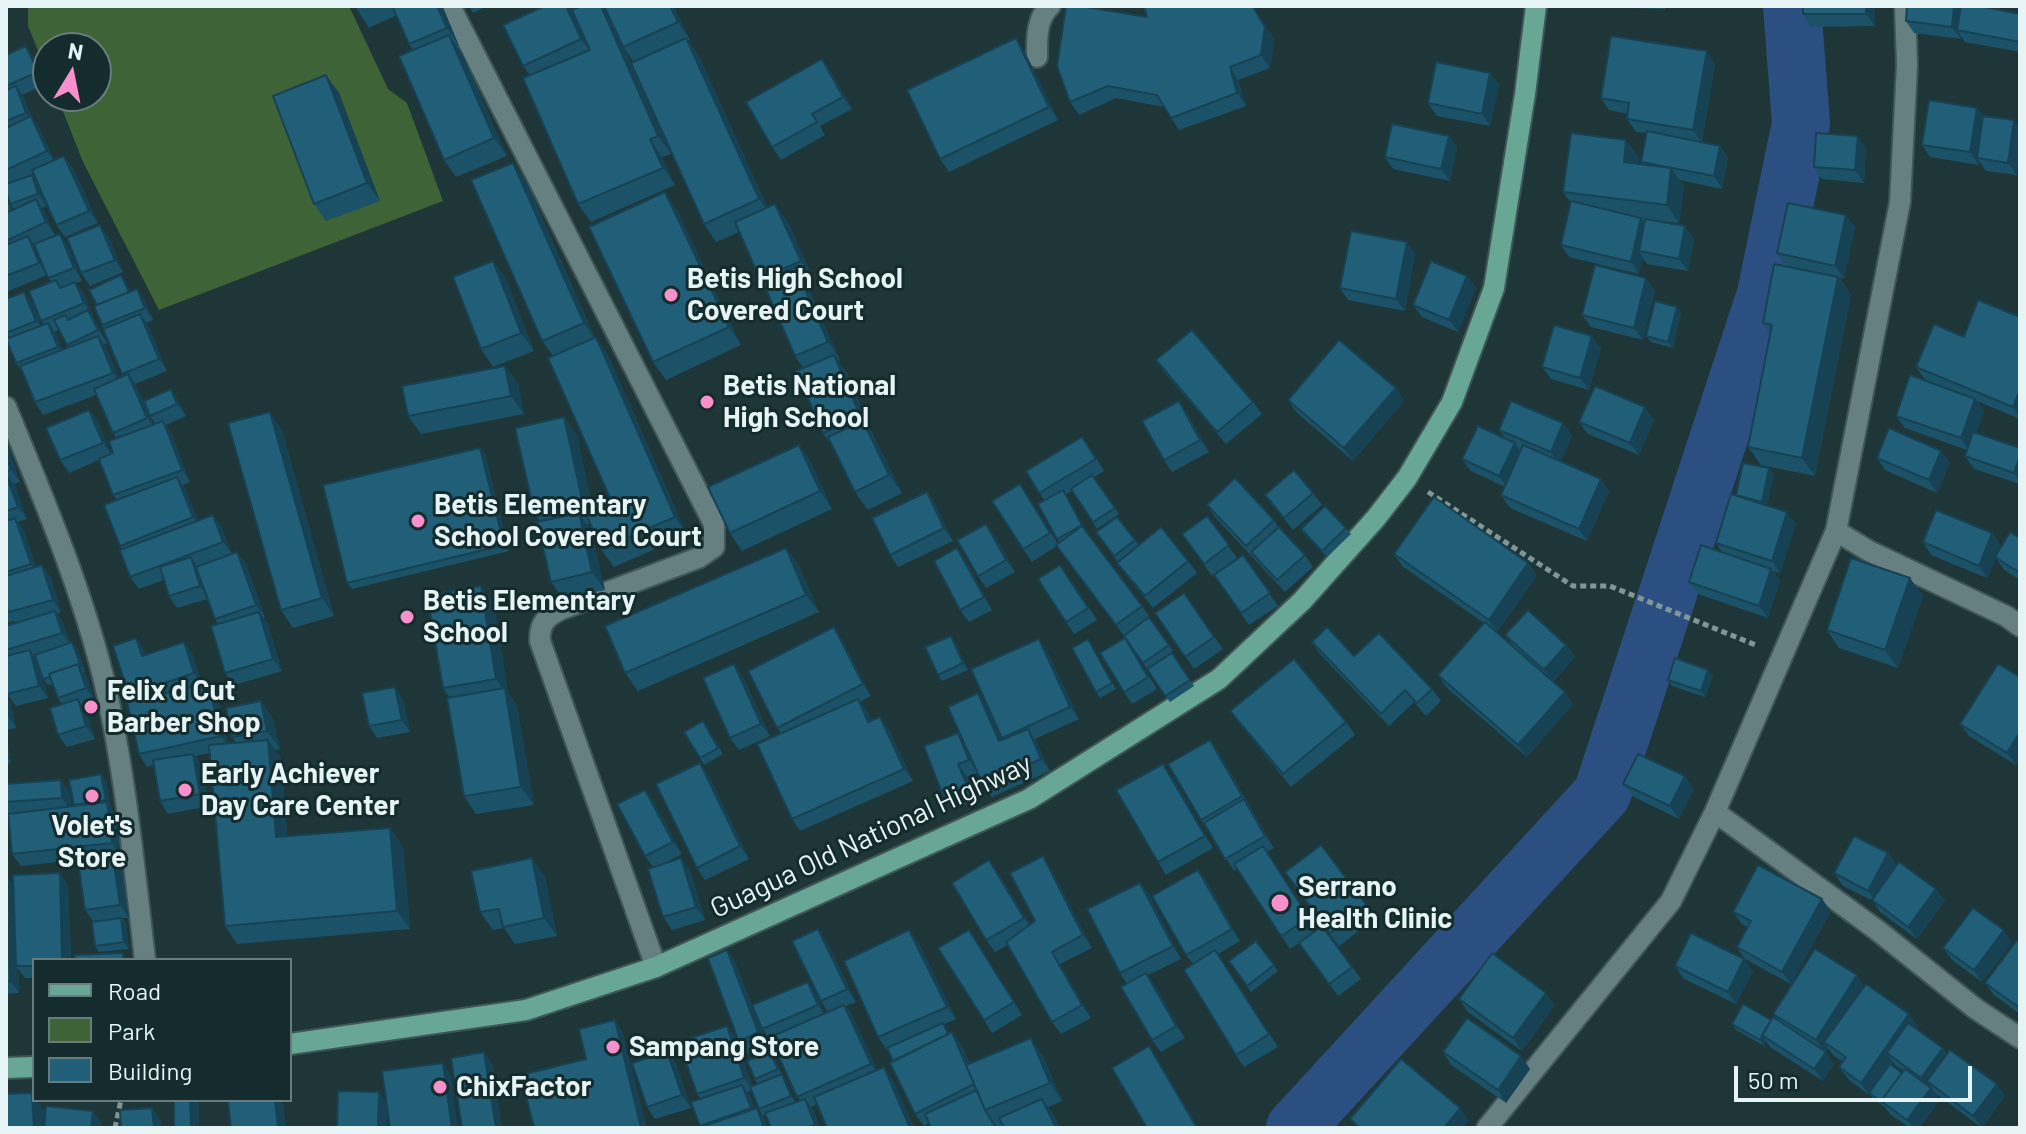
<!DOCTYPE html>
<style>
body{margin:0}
#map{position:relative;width:2026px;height:1134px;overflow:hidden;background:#1e3637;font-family:Barlow,sans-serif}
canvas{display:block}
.frame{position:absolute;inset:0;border:8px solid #e6f4f5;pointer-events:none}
.legend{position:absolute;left:32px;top:958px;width:260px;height:144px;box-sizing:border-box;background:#142c2d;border:2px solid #687c7d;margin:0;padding:10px 14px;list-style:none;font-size:24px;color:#e6f4f5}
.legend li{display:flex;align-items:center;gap:16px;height:40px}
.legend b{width:40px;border:2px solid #687c7d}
.north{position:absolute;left:32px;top:32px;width:80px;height:80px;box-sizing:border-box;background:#142c2d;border:2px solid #687c7d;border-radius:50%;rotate:10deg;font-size:22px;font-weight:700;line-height:32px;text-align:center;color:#e6f4f5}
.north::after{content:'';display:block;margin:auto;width:28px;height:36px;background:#f890cb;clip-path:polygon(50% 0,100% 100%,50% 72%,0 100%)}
.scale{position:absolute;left:1734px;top:1066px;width:238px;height:36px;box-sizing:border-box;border:4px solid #e6f4f5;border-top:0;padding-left:10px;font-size:24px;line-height:28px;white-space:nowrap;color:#e6f4f5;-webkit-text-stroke:6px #142c2d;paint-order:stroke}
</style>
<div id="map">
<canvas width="2026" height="1134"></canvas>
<div class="frame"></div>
<ul class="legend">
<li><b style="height:10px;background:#68a695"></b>Road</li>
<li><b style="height:22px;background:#3e6337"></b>Park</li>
<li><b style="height:22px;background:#215f78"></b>Building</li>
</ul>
<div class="north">N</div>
<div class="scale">50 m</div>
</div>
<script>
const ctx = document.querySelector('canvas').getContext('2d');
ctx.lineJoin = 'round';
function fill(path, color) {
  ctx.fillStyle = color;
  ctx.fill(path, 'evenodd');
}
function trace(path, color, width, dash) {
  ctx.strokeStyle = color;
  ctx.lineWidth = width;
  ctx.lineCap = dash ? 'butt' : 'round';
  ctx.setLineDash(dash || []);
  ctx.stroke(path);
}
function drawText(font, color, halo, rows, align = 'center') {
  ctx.font = font + ' Barlow,sans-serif';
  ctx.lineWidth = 6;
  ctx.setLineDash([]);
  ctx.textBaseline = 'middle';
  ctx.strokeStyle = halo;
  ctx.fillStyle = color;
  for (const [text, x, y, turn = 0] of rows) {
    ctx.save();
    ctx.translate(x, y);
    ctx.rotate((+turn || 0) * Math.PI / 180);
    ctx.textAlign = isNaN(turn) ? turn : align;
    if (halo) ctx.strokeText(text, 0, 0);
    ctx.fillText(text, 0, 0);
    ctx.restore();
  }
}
fill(new Path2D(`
 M28,6H349L388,89L407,103L443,201L159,310L83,162L57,96H96V48H48V75L28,26Z`), '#3e6337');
trace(new Path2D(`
 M1295,1128L1602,794L1766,294L1801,123L1792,6`), '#2c4f81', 58);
const minor = new Path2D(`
 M450,6L714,524V547L698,558L562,609C547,616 539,623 540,641L656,967
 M1037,57C1037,39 1036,19 1050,6
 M6,407C42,495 80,584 103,676C125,769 134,865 145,960
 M1836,531L1869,551L2006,616L2020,626
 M1715,812L1877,930L1976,1009L2020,1038
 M1487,1128L1671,901L1715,812L1836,531L1900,202L1907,65L1905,6`);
const major = new Path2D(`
 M290,1044L526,1010L656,967L1029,799L1219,679L1302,601L1376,518L1407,478L1452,402L1494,288L1525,94L1536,6
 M6,1068L34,1067`);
trace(minor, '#405556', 24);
trace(major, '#405556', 24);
trace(new Path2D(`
 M1428,492L1573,586H1610L1758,646
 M115,1128L121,1100`), '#839697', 5, [6, 4]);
trace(minor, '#668081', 20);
trace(major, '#68a695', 20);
fill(new Path2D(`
 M355,6H442L459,46H457L462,53L507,156L456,177L444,160L413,50L409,44L397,15L369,28Z
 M469,6H488L473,13Z
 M545,6H568L574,14L575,9L573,6H674L690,40L688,41L699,56L767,207L788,222L813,279L806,283L840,360L838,361L847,373L873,435L902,493L868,510L855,492L834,449L823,433L803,368L795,356L739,232L716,242L704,224L634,62L625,50L671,154L662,157L675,185L591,222L578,204L530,75L523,66Z
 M1594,6H1665V9L1595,7Z
 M1874,6L1875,26L1811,27L1803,14Z
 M1253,7L1274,39L1270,68L1238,80L1246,106L1179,130L1164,107L1116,98L1079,115L1070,102L1147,17Z
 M2020,14V52L1965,42L1961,36V39L1914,33L1906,21Z
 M1024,50L1058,120L949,172L940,159Z
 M6,55L34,58L46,84L22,95L33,120L39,128L54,160L64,156L73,168L98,223L65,237L56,225L43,195L47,206L42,208L55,235L40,242L68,246L82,281L76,283L84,294L93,316H92L107,343L104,344L107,349L119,378L123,376L102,325L97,305L121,275L130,291L145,301L153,320L146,323L167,371L135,384L153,424L155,423L150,416L171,389L179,402L186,416L166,425L171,433L190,482L183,485L198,520L213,515L221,527L232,554L237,552L246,564L265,617L263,618L268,624L282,671L234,685L225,673L218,624L215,619L208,599L177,608L169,596L164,580L139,589L130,577L122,549L120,546L117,500L113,495L99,460L69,473L60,460L89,410L98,422L111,454L113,453L116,438L113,433L96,395L43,415L35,402L24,375L16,363L10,338L6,333L24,292L33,304L41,325H44L41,321L51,282L47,275L6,292V199L12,210L14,209L10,204L6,190ZM33,174L38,185L25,177ZM59,330L68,348L63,350L54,332Z
 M822,59L831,72L852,109L820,126L825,135L781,160L772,147Z
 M1715,64L1702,142L1720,146L1728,158L1722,189L1680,180L1684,186L1679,223L1649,220L1694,239L1688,271L1647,264L1643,258L1639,274L1569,257L1561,245L1571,203L1563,192L1626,140L1639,158L1638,164H1643L1641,162L1647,133L1636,132L1627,119L1628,114L1609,110L1601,98Z
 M1490,73L1499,85L1490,126L1437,116L1428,103Z
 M326,75L339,93L380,201L326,221L314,204Z
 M1977,108L1983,116L2017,175L1986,171L1979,161V165L1930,157L1922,145Z
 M1449,136L1457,148L1450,181L1393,169L1385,157Z
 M1866,148L1864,183L1822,179L1814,167Z
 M526,181L595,338L608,355L687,535L614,567L601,549L590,524H587L591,531L605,590L563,599L551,582L540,521L535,515L564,417L577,435L592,505L610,498L553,356L542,341Z
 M677,210L741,345L666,380L653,362Z
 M1846,215L1855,228L1844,279L1839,277L1851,295L1815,476L1761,465L1748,447L1770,334L1763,323L1816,272L1786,266L1777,253Z
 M109,237L123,272L90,286L81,273Z
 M1415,254L1405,311L1348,300L1340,288Z
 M493,261L506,279L534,351L493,367L481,349Z
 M1467,276L1476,288L1458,332L1422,317L1413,305Z
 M1646,278L1655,291L1643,340L1591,327L1582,315Z
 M1681,313L1673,348L1651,342L1646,336Z
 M2020,317V419L1977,401L1984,411L1976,433L2020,448V484L1974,469L1965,456L1967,450L1905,428L1896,416L1941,386L1925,380L1916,367L1964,337Z
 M1601,348L1589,390L1551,379L1542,367Z
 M1156,360L1253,402L1262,414L1226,444L1164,372Z
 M505,366L518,384L524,414L421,434L408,416Z
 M1396,388L1404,401L1353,461L1296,412L1288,400Z
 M1179,401L1187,413L1209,452L1172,472L1164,460Z
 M1654,420L1639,455L1588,434L1579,422Z
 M1563,423L1572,436L1561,461L1601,479L1609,491L1587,541L1510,508L1501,495L1505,487L1471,471L1462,459L1505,438L1499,430Z
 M282,430L334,616L293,628L281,610Z
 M6,441L20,482L14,484L27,519L18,522L24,531L36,567L42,565L51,578L61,612L57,614L63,623L70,643L77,648L85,672L84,673L87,677L95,701L82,705L86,711L95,739L67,747L58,735L62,704L58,698L53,684L48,685L43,679L39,666L48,698L16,706L7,694L6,688V626L16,623L14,621L6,623Z
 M799,445L811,463L832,509L742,551L730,533Z
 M480,448L485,454L509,551L352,589L347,583Z
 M1091,449L1104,471L1094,477L1119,514L1097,529L1072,491L1066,494L1090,537L1142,606L1173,651L1153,665L1172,653L1194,686L1170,702L1124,636L1057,546L1032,562L1023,549L1028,496L1058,544L1060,543L1057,539L1044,500L1026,471Z
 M1877,458L1950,463L1937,493L1885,470Z
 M1769,468L1774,474L1767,505L1796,524L1780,573L1773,571L1780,581L1768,618L1698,594L1689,582L1722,552L1716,543L1736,495Z
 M927,492L935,504L953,541L898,567L890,555Z
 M1313,493L1322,505L1293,530L1265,495Z
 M1207,505L1274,520L1279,528L1305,555L1313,567L1285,592L1215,517Z
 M1207,516L1237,558L1212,576L1182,534Z
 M1117,517L1139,545L1188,561L1197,573L1153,608L1126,575L1117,563L1118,562L1096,532Z
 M1346,528L1351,534L1327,557L1305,535L1301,529Z
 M1992,533L2001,546L1999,551L2018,537L2020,534V580L2004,570L1996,558L1987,578L1931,555L1923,542Z
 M995,536L1015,572L986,588L978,576Z
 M786,548L799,566L819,612L638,691L625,673Z
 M957,548L966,561L992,610L969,622L960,610Z
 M1394,554L1528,563L1537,576L1497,632L1514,647L1505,635L1566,645L1575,657L1553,682L1573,704L1527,757L1447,688L1438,675L1484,623L1402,566Z
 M1243,555L1278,606L1249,625L1214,575Z
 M1069,577L1097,620L1074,634L1066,622Z
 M481,586L494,604L508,693L517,706L534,805L476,814L464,796L449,697L443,688Z
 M1184,593L1223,649L1194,669L1155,613Z
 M1923,596L1898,668L1839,648L1827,630Z
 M834,627L842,640L871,696L860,702L867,711L871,721L880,717L889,730L913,781L800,831L792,819L781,733L777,728Z
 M136,638L146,654L184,642L192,654L203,685L208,683L217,696L228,743H236L232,737L261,701L273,719L280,749L275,750L281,758L287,836L403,846L410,929L237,944L225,926L210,753L195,756L202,766L209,806L168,814L160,801L154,765L147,767L139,754L134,701L129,695Z
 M1125,638L1157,689L1132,704L1124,692Z
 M955,642L968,670L942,681L938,675Z
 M1312,642L1354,656L1432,689L1441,701L1426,716L1414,702L1389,726L1320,654Z
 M1092,646L1116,689L1100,698L1096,692Z
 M1047,651L1079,719L1035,739L1050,771L992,797L983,785L978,773L967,777L976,800L952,810L944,798L978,693L987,706L1002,740H1003L1002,738Z
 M734,664L743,677L770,736L739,750L730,738Z
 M1708,670L1713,676L1705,697L1672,686L1668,680Z
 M2020,677L2016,765L1969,736L1960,724Z
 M6,697L11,705L16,728L6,730Z
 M403,699L410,732L377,738L369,726Z
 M1230,711L1346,722L1355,735L1291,787L1239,723Z
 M707,727L723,754L704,765L700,758Z
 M6,736L11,763L6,764Z
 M1210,740L1219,753L1274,848L1267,852L1317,929L1322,926L1361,979L1338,996L1299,943L1290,949L1237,869L1234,871L1201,820Z
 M709,776L749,859L705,880L697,868Z
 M1172,776L1213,848L1166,875L1158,862Z
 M106,781L110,806L116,815L120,855L21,866L12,854L8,814L6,812V784L70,792L71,806H74Z
 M1623,784L1694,789L1679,819L1632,796Z
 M654,802L682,854L663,864L690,870L705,920L672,930L663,917L653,867L645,856Z
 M1888,853L1897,866L1936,889L1945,901L1917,939L1880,912L1873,901L1843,886L1834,873Z
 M113,857L122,870L129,918H122L126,924L129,949L99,952L95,946L93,921L85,910Z
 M1051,869L1092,948L1060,964L1091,1018L1061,1034L1052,1022L1008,945L995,952L986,940L998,873L1030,925L1035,921Z
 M1198,870L1207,882L1240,941L1218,954L1278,1047L1244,1067L1236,1055L1193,964L1186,955Z
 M6,875L13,886L68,885L71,960H34V978H25L18,969L19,993L6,994Z
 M545,876L557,936L515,944L504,928L493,930L480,912Z
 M1140,883L1149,895L1181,959L1148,975L1185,1038L1161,1052L1152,1040L1127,984L1120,973Z
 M1293,885L1367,906L1376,918L1339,946Z
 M1831,911L1791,984L1745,959L1737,947L1747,927L1742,924L1733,912Z
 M909,930L918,942L956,1019L944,1024L949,1034L961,1044L970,1064L1043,1056L1062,1101L1048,1107L1055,1117L1060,1128H1004L1003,1126L999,1128H931L929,1123L924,1126L915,1114L887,1049H886L878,1037Z
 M969,930L1022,1015L992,1033L984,1020Z
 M1256,941L1278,971L1251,992L1229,961Z
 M827,942L856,1002L846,1006L853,1017L877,1070L893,1080L914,1128H827L817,1104L811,1107L814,1111L820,1128H771L766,1115L763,1116L759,1109L751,1091L747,1092L751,1097L755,1109L765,1120L768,1128H698L701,1127L700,1126L701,1099L697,1094L727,1026L736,1038L752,1086L758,1084L755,1079L773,1057L786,1081L795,1102L800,1101L772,1041L762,1029L816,994L824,1013L828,1012L821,1001Z
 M2012,943L1982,982L1952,960L1943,948Z
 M2020,943V1014L1994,995L1985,983Z
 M727,950L735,962L767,1044L747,1054L739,1042Z
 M1675,966L1753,971L1736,1004L1684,979Z
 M1864,986L1909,1014L1918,1027L1916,1029L1943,1048L1947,1054L2005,1096L1982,1128L1935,1093L1932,1088L1940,1100L1919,1128H1910L1890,1114L1886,1108L1873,1099L1870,1094L1869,1095L1848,1079L1839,1067L1843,1062L1833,1055L1828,1048L1825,1052L1834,1064L1823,1081L1770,1047L1766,1041L1764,1046L1736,1030L1732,1024L1778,1021L1773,1014ZM1893,1062L1895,1065L1904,1071L1902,1073L1891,1065Z
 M1459,999L1555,1005L1522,1051L1468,1012Z
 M667,1052L676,1064L691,1108L655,1119L647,1107Z
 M1443,1052L1521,1056L1530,1069L1506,1103L1451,1065Z`), '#1c5267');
fill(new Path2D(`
 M437,6H442L443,7L459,46L447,28Z
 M566,6H568L575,16L594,57L581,39Z
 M601,6H605L611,17L671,154L658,136Z
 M670,6H674L690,40L678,22Z
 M1866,6H1874L1875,26L1866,14Z
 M1954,6H1964L1957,30L1961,36V39L1952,27Z
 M1253,7L1274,39L1270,68L1261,55Z
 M449,35L462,53L507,156L494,138Z
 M686,38L699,56L772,217L759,199Z
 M1016,38L1024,50L1058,120L1049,107Z
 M26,46L34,58L46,84L38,72Z
 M1707,51L1715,64L1702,143L1693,130Z
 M822,59L831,72L852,109L843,97Z
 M1230,67L1238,80L1246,106L1237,93Z
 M1490,73L1499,85L1490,126L1482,114Z
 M326,75L339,93L380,201L367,183Z
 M16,86L25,99L33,120L39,128L56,163L47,151L34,124L26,113Z
 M1977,108L1986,120L1977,158L1979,161V165L1970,152Z
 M2014,120L2020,128V153L2017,175L2008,163Z
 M1449,136L1457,148L1450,181L1441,169Z
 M1858,136L1866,148L1864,183L1855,170Z
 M650,139L662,157L675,185L663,168Z
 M1626,140L1639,158L1637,180L1624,162Z
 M1720,146L1728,158L1722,189L1714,176Z
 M64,156L73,168L98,223L89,211Z
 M513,163L526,181L596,341L584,323Z
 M1671,168L1684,186L1679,223L1667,205Z
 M32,175L40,188L47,206L38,194Z
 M665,192L677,210L741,345L729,327Z
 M36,199L44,211L55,235L46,222Z
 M775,204L788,222L813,279L801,261Z
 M1846,215L1855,228L1844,279L1835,266Z
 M1641,218L1650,230L1639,251L1643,258L1639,274L1631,262Z
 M100,225L109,237L123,272L115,260Z
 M1685,226L1694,239L1688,271L1679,259Z
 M60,234L68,246L82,281L74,268Z
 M28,236L36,248L47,275L39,263Z
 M1407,242L1415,254L1405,311L1396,299Z
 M493,261L506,279L534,351L521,333Z
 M795,267L807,285L840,360L828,342Z
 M1467,276L1476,288L1458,332L1449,320Z
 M1838,277L1851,295L1815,476L1802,458Z
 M1646,278L1655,291L1643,340L1634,328Z
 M75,282L84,294L93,316L84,303Z
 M137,289L145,301L153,320L145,308Z
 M24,292L33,304L45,334L36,321Z
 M1677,307L1681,313L1673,348L1668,342Z
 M88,310L97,323L107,343L98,330Z
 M140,314L149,326L167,371L159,359Z
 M48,323L57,335L66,359L58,347Z
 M98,336L107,349L122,385L113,373Z
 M1592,336L1601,348L1589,390L1580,378Z
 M596,337L608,355L687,535L675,517Z
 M834,355L847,373L873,435L861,417Z
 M505,366L518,384L524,414L511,396Z
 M128,374L137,387L156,430L147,418Z
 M1396,388L1404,401L1353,461L1344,448Z
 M171,389L179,402L186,416L177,404Z
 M2020,390V417L2013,407Z
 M1975,399L1984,411L1969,451L1961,438Z
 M1179,401L1187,413L1209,452L1200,440Z
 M1645,407L1654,420L1639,455L1630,443Z
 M89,410L98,422L112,455L103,443Z
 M270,412L282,430L334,616L322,598Z
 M564,417L577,435L596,522L583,504Z
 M163,421L171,433L190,482L182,470Z
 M863,421L875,439L902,493L889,475Z
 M1563,423L1572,436L1559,465L1551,452Z
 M6,441V442L20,482L11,470L6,455Z
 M1515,443L1523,456L1508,489L1499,476Z
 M799,445L811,463L832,509L820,491Z
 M480,448L485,454L509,551L504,545Z
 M1941,451L1950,463L1937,493L1929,480Z
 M2020,456V481L2014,473Z
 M1769,468L1774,474L1767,508L1762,502Z
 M7,475L16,487L27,519L18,507Z
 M177,477L185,489L202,529L193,517Z
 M1601,479L1609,491L1587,541L1579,529Z
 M1063,490L1071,502L1090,537L1082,525Z
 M927,492L935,504L953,541L944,528Z
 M1787,512L1796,524L1780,573L1772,561Z
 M579,513L591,531L605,590L592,572Z
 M213,515L221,527L232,554L223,542Z
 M15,518L24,531L39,576L31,564Z
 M986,524L995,536L1015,572L1006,560Z
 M1992,533L2001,546L1987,578L1979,566Z
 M786,548L799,566L819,612L806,595Z
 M957,548L966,561L992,610L984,597Z
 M237,552L246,564L265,617L256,605Z
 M191,557L199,570L208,598L200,586Z
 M1528,563L1537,576L1497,632L1489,620Z
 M42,565L51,578L61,612L53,600Z
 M1771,569L1780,581L1768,618L1759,606Z
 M1910,578L1923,596L1898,668L1885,650Z
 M481,586L494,604L508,693L517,706L534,805L521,787L505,692L496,679Z
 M55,611L63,623L70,645L62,633Z
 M259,612L268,624L282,671L273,659Z
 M834,627L842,640L871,696L863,684Z
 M951,636L955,642L968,670L963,663Z
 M136,638L144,650L151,668L142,656Z
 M1039,639L1047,651L1079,719L1070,707Z
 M72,642L77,648L85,672L81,666Z
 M184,642L192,654L203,685L194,673Z
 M1566,645L1575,657L1552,682L1544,670Z
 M30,650L38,663L48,698L39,686Z
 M78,664L87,677L95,701L86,688Z
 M734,664L743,677L770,736L761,724Z
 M1708,670L1713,676L1705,697L1701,691Z
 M208,683L217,696L229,748L221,736Z
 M395,687L403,699L410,732L402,720Z
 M1565,692L1573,704L1527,757L1518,745Z
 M978,693L987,706L1008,753L999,741Z
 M6,697L11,705L16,728L8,716Z
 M78,699L86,711L95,739L86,726Z
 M858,699L867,711L877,735L868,722Z
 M261,701L273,719L280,749L267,731Z
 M880,717L889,730L913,781L904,769Z
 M1028,729L1036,741L1050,771L1041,759Z
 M2020,732V758L2016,765L2007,753Z
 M958,733L967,745L978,773L969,760Z
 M6,736L11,763L6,756Z
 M268,740L281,758L289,855L276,837Z
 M1210,740L1219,753L1251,809L1242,796Z
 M193,754L202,766L209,806L200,794Z
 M700,763L709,776L749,859L740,846Z
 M958,764L967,777L976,800L968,788Z
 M1163,764L1172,776L1213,848L1205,836Z
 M101,774L106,781L110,806L106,800Z
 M1685,776L1694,789L1679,819L1670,806Z
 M61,780L70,792L71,810L62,798Z
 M645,790L654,802L682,854L673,842Z
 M1244,799L1253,812L1274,848L1265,836Z
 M107,802L116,815L120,855L112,843Z
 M390,828L403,846L410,929L397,911Z
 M1888,853L1897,866L1877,903L1868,891Z
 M1043,856L1051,869L1092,948L1083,935Z
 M113,857L122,870L129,918L120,905Z
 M532,858L545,876L557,936L544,918Z
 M681,858L690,870L705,920L696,907Z
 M989,860L998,873L1033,930L1024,918Z
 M1198,870L1207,882L1240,941L1232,929Z
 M60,873L68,885L71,960H62Z
 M6,875L14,887L16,966L18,969L19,993L10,981Z
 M1140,883L1149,895L1181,959L1173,946Z
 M1936,889L1945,901L1917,939L1908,927Z
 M1822,899L1831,911L1791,984L1782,972Z
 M121,918L126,924L129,949L124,942Z
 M818,929L827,942L856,1002L847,989Z
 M909,930L918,942L956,1019L947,1007Z
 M2004,930L2012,943L1982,982L1974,970Z
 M727,950L735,962L767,1044L758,1032Z
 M1052,952L1060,964L1091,1018L1082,1005Z
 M1744,959L1753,971L1736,1004L1728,992Z
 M1146,973L1155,985L1185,1038L1176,1026Z
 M1857,975L1865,988L1824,1042L1828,1048L1825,1053L1816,1040Z
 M808,982L816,994L826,1018L818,1005Z
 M1546,993L1555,1005L1522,1051L1513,1038Z
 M844,1005L853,1017L880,1077L871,1064Z
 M1909,1014L1918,1027L1895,1059L1887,1053L1893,1062L1869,1095L1861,1083Z
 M615,1020L623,1033L647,1128H641Z
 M727,1026L736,1038L753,1090L744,1078Z
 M952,1032L961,1044L984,1096L976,1084Z
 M1762,1035L1766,1041L1764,1046L1760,1040Z
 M1031,1038L1043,1056L1062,1101L1050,1083Z
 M1149,1046L1157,1058L1199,1128H1197Z
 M1943,1048L1951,1061L1927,1081L1940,1100L1919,1128H1913L1907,1120L1930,1090L1921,1078Z
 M769,1051L786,1081L795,1102L791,1096L782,1075Z
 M484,1052L493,1065L502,1128H496Z
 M667,1052L676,1064L691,1108L682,1095Z
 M1826,1052L1834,1064L1823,1081L1814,1069Z
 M1521,1056L1530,1069L1506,1103L1498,1090Z
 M443,1063L451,1075L458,1128H452Z
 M884,1067L893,1080L914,1128H910Z
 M1997,1084L2005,1096L1982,1128L1973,1116Z
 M742,1085L751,1097L759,1120L751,1108Z
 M379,1092L387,1104V1128H378Z
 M32,1093L34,1095V1100H37L45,1111L46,1128H34Z
 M805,1099L814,1111L820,1128H817L815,1125Z
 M1042,1099L1055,1117L1060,1128H1056Z
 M190,1100H199V1128H191Z
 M275,1100H283L286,1128H278Z
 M152,1108L161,1120V1128H154Z
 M757,1108L765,1120L768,1128H764Z
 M1460,1108L1469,1121L1462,1128H1444Z
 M93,1111L102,1123L101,1128H91Z`), '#174254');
const building = new Path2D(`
 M392,6H437L447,28L409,44Z
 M545,6H566L581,39L523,66L503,25Z
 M582,6H601L658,136L650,139L663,168L578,204L523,78L590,50L572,10Z
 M604,6H670L678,22L623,47Z
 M1066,6H1080L1147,17L1144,6L1253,7L1265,27L1261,55L1230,67L1237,93L1171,118L1157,95L1108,86L1070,102L1057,66Z
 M1803,6H1866V14H1803Z
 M1907,6H1954L1952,27L1906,21Z
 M1961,6H1979L2020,14V42L1957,30Z
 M449,35L494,138L444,160L399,56Z
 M1611,36L1707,51L1693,130L1627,119L1629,103L1601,98Z
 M686,38L759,199L704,224L631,63Z
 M1016,38L1049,107L940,159L907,90Z
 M26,46L38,72L6,86V55Z
 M822,59L843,97L812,114L817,122L772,147L746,102Z
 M1436,62L1490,73L1482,114L1428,103Z
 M326,75L367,183L314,204L273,96Z
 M16,86L26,113L6,121V90Z
 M1929,100L1977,108L1970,152L1922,145Z
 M31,116L47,151L6,170V128Z
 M1983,116L2014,120L2008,163L1977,158Z
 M1392,124L1449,136L1441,169L1385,157Z
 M1647,131L1720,146L1714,176L1641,162Z
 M1571,133L1626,140L1624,162L1671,168L1667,205L1563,192Z
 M1816,133L1858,136L1855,170L1814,167Z
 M64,156L89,211L56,225L32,170Z
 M513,163L584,323L542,341L471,180Z
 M32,175L38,194L10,204L6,190V184Z
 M665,192L729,327L653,362L589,227Z
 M36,199L46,222L6,241V213Z
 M1571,201L1641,218L1631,262L1561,245Z
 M1788,203L1846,215L1835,266L1777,253Z
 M775,204L801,261L760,279L735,222Z
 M1645,219L1685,226L1679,259L1639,251Z
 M100,225L115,260L81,273L67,238Z
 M1351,231L1407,242L1396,299L1340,288Z
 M60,234L74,268L48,278L34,244Z
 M28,236L39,263L6,276V245Z
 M493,261L521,333L481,349L453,277Z
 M1431,261L1467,276L1449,320L1413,305Z
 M1774,264L1838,277L1802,458L1748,447L1772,325L1763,323Z
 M1595,265L1646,278L1634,328L1582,315Z
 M795,267L828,342L795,356L763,282Z
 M121,275L129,292L97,305L89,290Z
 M56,280L60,288L75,282L84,303L41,321L29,291Z
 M137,289L145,308L102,325L94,306Z
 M24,292L36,321L6,333V299Z
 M1978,300L2020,317V390L2013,407L1916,367L1934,324L1964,337Z
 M1655,301L1677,307L1668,342L1646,336Z
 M88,310L98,330L67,345L54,320L65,315L68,320Z
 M140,314L159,359L122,374L103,329Z
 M48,323L58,347L16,363L6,339Z
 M1554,325L1592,336L1580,378L1542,367Z
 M1192,330L1253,402L1217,432L1156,360Z
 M98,336L113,373L35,402L20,366Z
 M596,337L675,517L601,549L584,509L610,498L548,358Z
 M1339,340L1396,388L1344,448L1288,400Z
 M834,355L861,417L823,433L796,371Z
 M505,366L511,396L408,416L402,386Z
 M128,374L147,418L113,433L94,389Z
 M1910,375L1975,399L1961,438L1896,416Z
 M1595,386L1645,407L1630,443L1579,422Z
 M171,389L177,404L150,416L144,401Z
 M1179,401L1200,440L1164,460L1142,421Z
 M1511,401L1563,423L1551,452L1499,430Z
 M89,410L103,443L60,460L46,428Z
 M270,412L322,598L281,610L228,423Z
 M564,417L583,504L535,515L515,428Z
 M163,421L182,470L113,495L99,459L113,453L109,441Z
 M863,421L889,475L855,492L828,437Z
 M1478,426L1515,443L1499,476L1462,459Z
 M1889,428L1941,451L1929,480L1877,458Z
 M1973,432L2020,448V456L2014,473L1965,456Z
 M1082,437L1096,459L1039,493L1026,471Z
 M799,445L820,491L730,533L708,487Z
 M1523,445L1601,479L1579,529L1501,495Z
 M480,448L504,545L347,583L323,485Z
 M6,455L11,470L6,471Z
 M1743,463L1769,468L1762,502L1736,495Z
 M1294,470L1313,493L1284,518L1265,495Z
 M6,475L18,507L6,511Z
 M1092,475L1115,508L1093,522L1071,489Z
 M177,477L193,517L120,546L104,505Z
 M1235,478L1274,520L1246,546L1207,505Z
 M1020,484L1050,533L1023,549L992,501Z
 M1063,490L1082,525L1057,539L1038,504Z
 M927,492L944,528L890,555L872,518Z
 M1731,494L1787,512L1772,561L1716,543Z
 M1434,497L1528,563L1489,620L1394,554Z
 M1325,506L1346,528L1322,551L1301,529Z
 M1936,510L1992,533L1979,566L1923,542Z
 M579,513L592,572L551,582L537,522Z
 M213,515L223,542L130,577L120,550Z
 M1207,516L1229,545L1204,564L1182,534Z
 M1117,517L1135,540L1114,556L1096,532Z
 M15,518L31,564L6,572V521Z
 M986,524L1006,560L978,576L957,540Z
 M1082,526L1142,606L1116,625L1056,545Z
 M1161,527L1188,561L1145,596L1117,563Z
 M1279,527L1305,555L1277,580L1251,552Z
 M2010,532L2018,537L2020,534V573L1995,557Z
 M1701,545L1771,569L1759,606L1689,582Z
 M786,548L806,595L625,673L605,626Z
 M957,548L984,597L960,610L934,561Z
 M237,552L256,605L215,619L196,567Z
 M1243,555L1270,593L1241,613L1214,575Z
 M191,557L200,586L169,596L160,567Z
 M1851,558L1910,578L1885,650L1827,630Z
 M42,565L53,600L9,612L6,608V576Z
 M1060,565L1088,608L1066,622L1038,579Z
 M481,586L496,679L443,688L427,595Z
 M1184,593L1214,637L1185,657L1155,613Z
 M1528,610L1566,645L1544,670L1505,635Z
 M55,611L62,633L6,650V626Z
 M259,612L273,659L225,673L211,626Z
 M1149,617L1169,645L1143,663L1124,636Z
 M1485,622L1565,692L1518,745L1438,675Z
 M834,627L863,684L777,728L748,671Z
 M1327,627L1354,656L1379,633L1432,689L1417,703L1405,690L1381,714L1312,642Z
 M951,636L963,663L938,675L925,647Z
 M136,638L142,656L184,642L194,673L129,695L113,646Z
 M1125,638L1148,677L1124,692L1100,653Z
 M1039,639L1070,707L1002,738L971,669Z
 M1088,639L1112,683L1096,692L1072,648Z
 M72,642L81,666L79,667L78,664L49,674L50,677L43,679L35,655Z
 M30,650L39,686L7,694L6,688V656Z
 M1172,653L1190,680L1165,696L1147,669Z
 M1675,658L1708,670L1701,691L1668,680Z
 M1294,659L1346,722L1283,774L1230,711Z
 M78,664L86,688L58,698L49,674Z
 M734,664L761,724L730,738L703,678Z
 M1998,664L2020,677V732L2007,753L1960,724Z
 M208,683L221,736L139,754L127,702Z
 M395,687L402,720L369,726L362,693Z
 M505,688L521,787L464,796L447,698Z
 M978,693L999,741L1028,729L1041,759L983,785L948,707Z
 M78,699L86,726L58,735L50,708Z
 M858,699L868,722L880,717L904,769L792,819L757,744Z
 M261,701L267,731L232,737L226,708Z
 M703,721L718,748L700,758L684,732Z
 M958,733L969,760L958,764L968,788L944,798L924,746Z
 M268,740L276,837L390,828L397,911L225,926L209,745Z
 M1210,740L1242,796L1201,820L1168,764Z
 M193,754L200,794L160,801L153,760Z
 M1638,754L1685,776L1670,806L1623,784Z
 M700,763L740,846L697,868L656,784Z
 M1163,764L1205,836L1158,862L1116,790Z
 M101,774L106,800L74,805L69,780Z
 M61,780L62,798L6,802V784Z
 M645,790L673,842L645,856L617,804Z
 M1244,799L1265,836L1225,859L1204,823Z
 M107,802L112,843L12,854L8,814Z
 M1854,836L1888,853L1868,891L1834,873Z
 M1321,845L1367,906L1330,933L1285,872Z
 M1263,846L1309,918L1281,936L1234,864Z
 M1043,856L1083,935L1052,952L1082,1005L1052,1022L1006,942L1035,921L1010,873Z
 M113,857L120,905L85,910L78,862Z
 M532,858L544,918L503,927L499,909L480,912L471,871Z
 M681,858L696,907L663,917L648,869Z
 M989,860L1024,918L986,940L952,883Z
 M1899,862L1936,889L1908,927L1872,900Z
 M1758,865L1822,899L1782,972L1737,947L1751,921L1733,912Z
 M1198,870L1232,929L1186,955L1152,896Z
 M60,873L62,960H34V966H16L13,875Z
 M1140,883L1173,946L1120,973L1087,909Z
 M6,891L10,981H6Z
 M1973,908L2004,930L1974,970L1943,948Z
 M121,918L124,942L95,946L92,922Z
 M1322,926L1352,967L1329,984L1299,943Z
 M818,929L847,989L821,1001L792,941Z
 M909,930L947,1007L878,1037L844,961Z
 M969,930L1014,1002L984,1020L938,948Z
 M1691,933L1744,959L1728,992L1675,966Z
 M2017,940L2020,943V1008L1985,983Z
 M1256,941L1274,965L1247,986L1229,961Z
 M1815,949L1857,975L1816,1040L1773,1014Z
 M727,950L758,1032L739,1042L708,958Z
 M1215,950L1269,1034L1236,1055L1184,970Z
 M123,953V960H75V955Z
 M1492,953L1546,993L1513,1038L1459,999Z
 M1146,973L1176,1026L1152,1040L1121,987Z
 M808,982L818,1005L762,1029L752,1005Z
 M1866,984L1909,1014L1861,1083L1839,1067L1846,1057L1824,1042Z
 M1743,1004L1771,1020L1760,1040L1732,1024Z
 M844,1005L871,1064L797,1097L770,1037Z
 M1773,1017L1826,1052L1814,1069L1762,1035Z
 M1467,1018L1521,1056L1498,1090L1443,1052Z
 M615,1020L641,1128H534L521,1075L586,1059L579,1029Z
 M943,1023L948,1034L893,1061L887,1048Z
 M1908,1023L1943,1048L1921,1078L1887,1053Z
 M727,1026L744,1078L697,1094L679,1042Z
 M952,1032L974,1084L915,1114L890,1063Z
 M1031,1038L1050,1083L985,1110L966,1065Z
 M1149,1046L1197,1128H1147L1112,1068Z
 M1950,1050L1997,1084L1973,1116L1927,1081Z
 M769,1051L778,1069L755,1079L747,1061Z
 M484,1052L496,1128H462L451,1058Z
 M667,1052L682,1095L647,1107L632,1063Z
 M1401,1059L1460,1108L1444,1128H1360L1350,1119Z
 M443,1063L452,1128H390L382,1071Z
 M1890,1064L1902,1073L1881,1101L1883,1103L1869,1093Z
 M884,1067L910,1128H827L814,1097Z
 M1905,1069L1931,1088L1907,1120L1881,1101Z
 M782,1074L791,1096L759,1109L750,1087Z
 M742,1085L751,1108L700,1126L691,1102Z
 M977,1090L985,1110L996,1128H931L925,1114Z
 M338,1091L379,1092L378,1128H337Z
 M32,1093L34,1128H6V1094Z
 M805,1099L815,1125L806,1128H771L765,1113Z
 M1042,1099L1056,1128H1004L999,1118Z
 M174,1100H190L191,1128H174Z
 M228,1100H275L278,1128H231Z
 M46,1106L93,1111L91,1128H44Z
 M152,1108L154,1128H121L120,1110Z
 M757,1108L764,1128H698Z`);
fill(building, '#215f78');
trace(building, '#174254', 2);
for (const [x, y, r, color] of [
 [671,295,8,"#f890cb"],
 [707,402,8,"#f890cb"],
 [418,521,8,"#f890cb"],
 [407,617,8,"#f890cb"],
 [91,707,8,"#f890cb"],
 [185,790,8,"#f890cb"],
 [92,796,8,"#f890cb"],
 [1280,903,10,"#f890cb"],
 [613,1047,8,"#f890cb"],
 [440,1087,8,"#f890cb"]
]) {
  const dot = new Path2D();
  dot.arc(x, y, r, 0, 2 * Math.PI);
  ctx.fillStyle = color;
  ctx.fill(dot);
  trace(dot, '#142c2d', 3);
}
drawText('bold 28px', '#e6f4f5', '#142c2d', [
 ["Betis High School",687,279],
 ["Covered Court",687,311],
 ["Betis National",723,386],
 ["High School",723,418],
 ["Betis Elementary",434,505],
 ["School Covered Court",434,537],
 ["Betis Elementary",423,601],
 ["School",423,633],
 ["Felix d Cut",107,691],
 ["Barber Shop",107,723],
 ["Early Achiever",201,774],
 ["Day Care Center",201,806],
 ["Volet's",92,826,"center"],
 ["Store",92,858,"center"],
 ["Serrano",1298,887],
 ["Health Clinic",1298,919],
 ["Sampang Store",629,1047],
 ["ChixFactor",456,1087]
], 'left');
drawText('28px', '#e6f4f5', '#142c2d', [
 ["Guagua Old National Highway",871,836,-25]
]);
</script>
